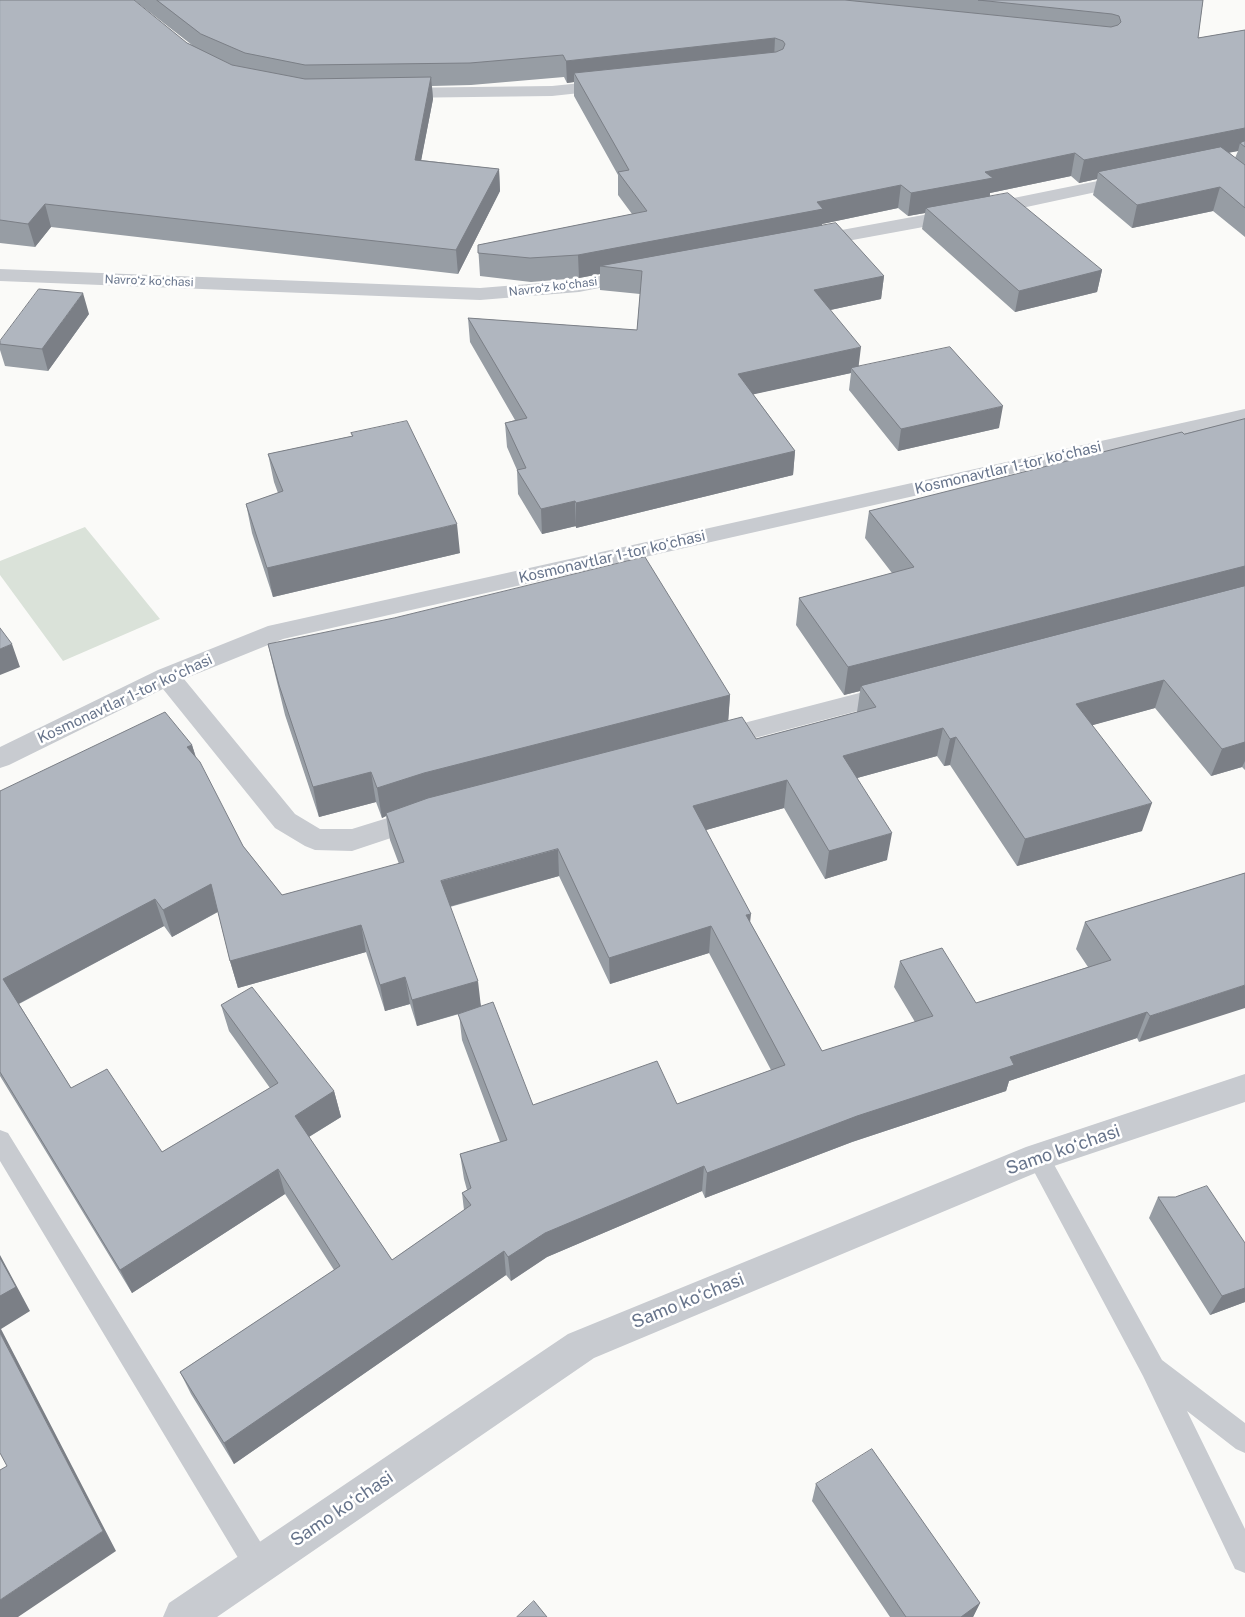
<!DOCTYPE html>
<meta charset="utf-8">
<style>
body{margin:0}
canvas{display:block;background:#fafaf8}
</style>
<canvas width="1245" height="1617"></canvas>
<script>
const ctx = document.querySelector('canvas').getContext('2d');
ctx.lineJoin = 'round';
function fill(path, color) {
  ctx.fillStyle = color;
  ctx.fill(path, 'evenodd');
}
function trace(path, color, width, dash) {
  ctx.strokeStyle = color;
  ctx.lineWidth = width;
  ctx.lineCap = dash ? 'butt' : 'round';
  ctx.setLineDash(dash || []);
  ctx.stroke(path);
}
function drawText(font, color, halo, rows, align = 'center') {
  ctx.font = font + ' "Public Sans",sans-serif';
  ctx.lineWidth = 5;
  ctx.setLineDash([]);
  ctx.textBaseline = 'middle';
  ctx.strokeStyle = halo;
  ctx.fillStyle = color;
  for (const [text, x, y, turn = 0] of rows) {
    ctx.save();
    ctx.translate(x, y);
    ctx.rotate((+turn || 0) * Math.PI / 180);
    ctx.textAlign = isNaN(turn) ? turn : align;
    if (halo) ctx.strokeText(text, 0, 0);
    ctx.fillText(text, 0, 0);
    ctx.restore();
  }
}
fill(new Path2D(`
 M85,527L160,619L63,661L0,575V561Z`), '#dae2d9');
fill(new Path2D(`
 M0,1130L8,1133L269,1556L273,1566L269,1576L259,1580L249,1576L0,1161Z
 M1038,1147L1046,1150L1162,1360L1245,1423V1453L1236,1449L1187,1411L1245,1529V1573L1235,1569L1143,1376L1030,1164L1026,1157L1030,1150Z`), '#c8cbd0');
fill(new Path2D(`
 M611,80L617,81L619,85L617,89L552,96L394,98L388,97L386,93L388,89L394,88L552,86Z
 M1132,174L1138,175L1141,179L1138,183L994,214L809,248L802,246L799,242L802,238L809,236L994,202Z
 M0,269L480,288L579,280L637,269L644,271L647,275L644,279L579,292L480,300L0,281Z
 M1245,409V421L283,639L184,679L295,814L320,829H352L423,807L433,810L437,817L433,824L352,851L315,850L305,846L275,828L163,689L9,765L0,768V747L158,670L268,626Z
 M894,684L903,687L907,693L903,699L713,749L704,747L700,740L704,733L713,731Z
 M1245,1074V1102L1045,1169L594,1358L217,1617H163L169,1603L568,1334L1026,1147Z`), '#c8cbd0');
fill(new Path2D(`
 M0,0L187,43L192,45L134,0H1203L1198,38L1245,30V237L1213,211L1132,228L1093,195L1097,179L1079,183L1071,176L990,193V196L1102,270L1097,292L1015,312L922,229L925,213L908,216L898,208L822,224V225L884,276L881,299L830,310L859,366L999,428L898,451L849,390L851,373L753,394L795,451L793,475L576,528V526L542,534L518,494L517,470L507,447L505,423L515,420L470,342L468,318L637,330L640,294L600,290V274L579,278L531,282L480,276L478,245L632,214L618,195V175L574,96V82L567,83L564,77L471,85L432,86L433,99L421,160L499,169L500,191L458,274L51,227L35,247L0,243ZM1238,151L1235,158L1229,152Z
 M89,314L48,371L5,366L0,350V341Z
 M1245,419V770L1242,767L1211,776L1155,708L1092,725L1142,831L1017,866L950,765L944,766L937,756L857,778L887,860L825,879L784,808L706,830L750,922L822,1051L915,1022L894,987L900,961L976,1003L1088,967L1076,949L1085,922L1245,873L1139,1042L1137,1038L1009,1081L1006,1091L852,1142L705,1198L702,1191L547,1257L511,1281L506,1275L234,1464L191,1394L180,1372L334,1270L285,1194L132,1293L0,1076V791L192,745L196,757L243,846L282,895L399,864L390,840L386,816L382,818L376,802L319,817L285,715L275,674L268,644L730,695L728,720L756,739L857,712L860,691L844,695L796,625L799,598L892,573L865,538L869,511ZM559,876L610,984L709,953L771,1070L677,1104L533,1105L481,1006L450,907ZM218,912L230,961L238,988L366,952L385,1011L410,1004L417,1026L459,1014L462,1040L500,1142L460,1154L464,1179L467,1190L462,1193L464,1210L392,1260L309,1137L341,1117L334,1091L221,1005L229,1031L270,1088L162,1152L71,1088L19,1004L164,926L172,937Z
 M351,433L460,553L273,597L252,533L246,504L278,493L274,482L268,454L352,436Z
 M1158,1197L1245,1243V1302L1210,1315L1149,1218Z
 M816,1484L980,1603L973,1617H890L812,1501Z`), '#979da4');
fill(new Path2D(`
 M775,38L774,60L574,73V82L567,83L566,61Z
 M431,77L433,99L417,182L415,160Z
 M1245,128V147L1240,143L1238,151L1105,178L1098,172L1097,179L1079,183L1084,160Z
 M1075,153L1071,176L990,193L989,201L926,208L925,213L908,216L911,193L985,172Z
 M499,169L500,191L458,274L456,250Z
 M901,185L898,208L822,224L821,233L600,266V274L579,278L578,255L817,202Z
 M1220,187L1213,211L1132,228L1137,205Z
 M45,204L51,227L35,247L28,224Z
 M1102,270L1097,292L1015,312L1019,291Z
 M884,276L881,299L812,314L814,290Z
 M83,293L89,314L48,371L42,349Z
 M861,347L858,371L851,368V373L737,398L738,374Z
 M1003,406L999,428L898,451L901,429Z
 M795,451L793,475L576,528V503Z
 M575,501L576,526L542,534L541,509Z
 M457,524L460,553L273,597L267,568Z
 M1245,566V590L861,686L860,691L844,695L848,667Z
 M12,644L20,667L0,675V649Z
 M1164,680L1155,708L1068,732L1076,704Z
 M730,695L728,725L386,813V816L382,818L377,788L424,773Z
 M943,728L937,756L839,783L843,756Z
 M956,737L950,765L944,766L950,739Z
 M1245,742V761L1242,767L1211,776L1222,749Z
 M192,745L200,772L187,747Z
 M371,772L376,802L319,817L313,787Z
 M787,780L784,808L692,834L693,806Z
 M1152,803L1142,831L1017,866L1025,839Z
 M892,833L887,860L825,879L829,851Z
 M558,849L559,876L444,908L441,881Z
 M211,884L219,911L172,937L163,910Z
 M155,899L164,926L16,1005L3,979Z
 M751,914L748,941L746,915Z
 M361,925L366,952L238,988L230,961Z
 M711,926L709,953L610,984L609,958Z
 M405,977L410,1004L385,1011L380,985Z
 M478,981L481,1007L417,1026L412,1000Z
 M1245,985V1008L1139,1042L1150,1016Z
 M1147,1012L1137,1038L1009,1081L1006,1091L852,1142L705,1198L707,1173L1010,1057Z
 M334,1091L341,1117L302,1141L295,1116Z
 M704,1166L702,1191L547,1257L511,1281L508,1257L545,1233Z
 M278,1169L285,1194L132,1293L120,1270Z
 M504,1251L506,1275L234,1464L224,1443Z
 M0,1255L30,1311L1,1329L116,1551L18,1617H0V1600L103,1531L0,1333Z
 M1245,1288V1302L1210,1315L1222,1296Z
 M980,1603L973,1617H961Z`), '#7b7f86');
const building = new Path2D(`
 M0,0H134L187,43L232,65L305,79L431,77L415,160L499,169L456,250L45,204L28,224L0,220Z
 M157,0H845L1111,27L1118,25L1121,22L1119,16L1112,14L978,0H1203L1198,38L1245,30V128L1084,160L1075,153L985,172L993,178L911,193L901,185L817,202L823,209L578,255L530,258L478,253V245L647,211L618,172L629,170L574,73L776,52L783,49L785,44L783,41L775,38L566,61L563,55L470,63L305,65L245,53L201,34Z
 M1245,141V147L1240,143Z
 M1221,147L1245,165V208L1220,187L1137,205L1098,172Z
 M1008,193L1102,270L1019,291L926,208Z
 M836,223L884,276L814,290L861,347L738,374L795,451L576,503L575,501L541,509L517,470L526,468L505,423L527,418L468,318L637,330L642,271L600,266Z
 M39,289L83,293L42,349L0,344V341Z
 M950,347L1003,406L901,429L851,368Z
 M1245,419V566L848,667L799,598L914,567L869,511L1182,432L1184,434Z
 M407,421L457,524L267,568L246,504L283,491L268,454L353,436L351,433Z
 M645,557L730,695L424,773L377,788L371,772L313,787L279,685L268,644L394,618Z
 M1245,586V742L1222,749L1164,680L1076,704L1152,803L1025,839L956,737L950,739L943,728L843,756L892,833L829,851L787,780L693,806L751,914L746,915L822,1051L933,1016L900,961L942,948L976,1003L1111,960L1085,922L1245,873V985L1150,1016L1147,1012L1010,1057L1014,1065L857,1116L707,1173L704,1166L545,1233L508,1257L504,1251L224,1443L180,1372L340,1266L278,1169L120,1270L0,1072V791L165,712L192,745L187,747L200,762L243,846L282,895L404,862L386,813L428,798L742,717L756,739L876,707L861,686ZM558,849L609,958L711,926L785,1065L677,1104L657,1061L533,1105L493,1002L458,1014L507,1140L460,1154L471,1188L462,1193L471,1205L392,1260L295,1116L334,1091L252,987L221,1005L278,1083L162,1152L107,1069L71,1088L3,979L155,899L163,910L211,884L230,961L361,925L380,985L405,977L412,1000L478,981L441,881Z
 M0,628L12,644L0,649Z
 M1207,1186L1245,1243V1288L1222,1296L1158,1197H1175Z
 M0,1258L16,1287L0,1296Z
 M0,1333L103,1531L0,1600V1470L7,1466L0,1453Z
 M872,1449L980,1603L961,1617H906L816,1484Z
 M534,1601L547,1617H517Z`);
fill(building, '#b0b6bf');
trace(building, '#7b7f86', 1);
drawText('12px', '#67748b', '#fff', [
 ["Navroʻz koʻchasi",149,281,2],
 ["Navroʻz koʻchasi",553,287,-7]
]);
drawText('15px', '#67748b', '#fff', [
 ["Kosmonavtlar 1-tor koʻchasi",1008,468,-13],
 ["Kosmonavtlar 1-tor koʻchasi",612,557,-13],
 ["Kosmonavtlar 1-tor koʻchasi",125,699,-25]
]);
drawText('18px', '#67748b', '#fff', [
 ["Samo koʻchasi",1063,1150,-19],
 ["Samo koʻchasi",688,1301,-22],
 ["Samo koʻchasi",342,1509,-34]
]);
</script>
